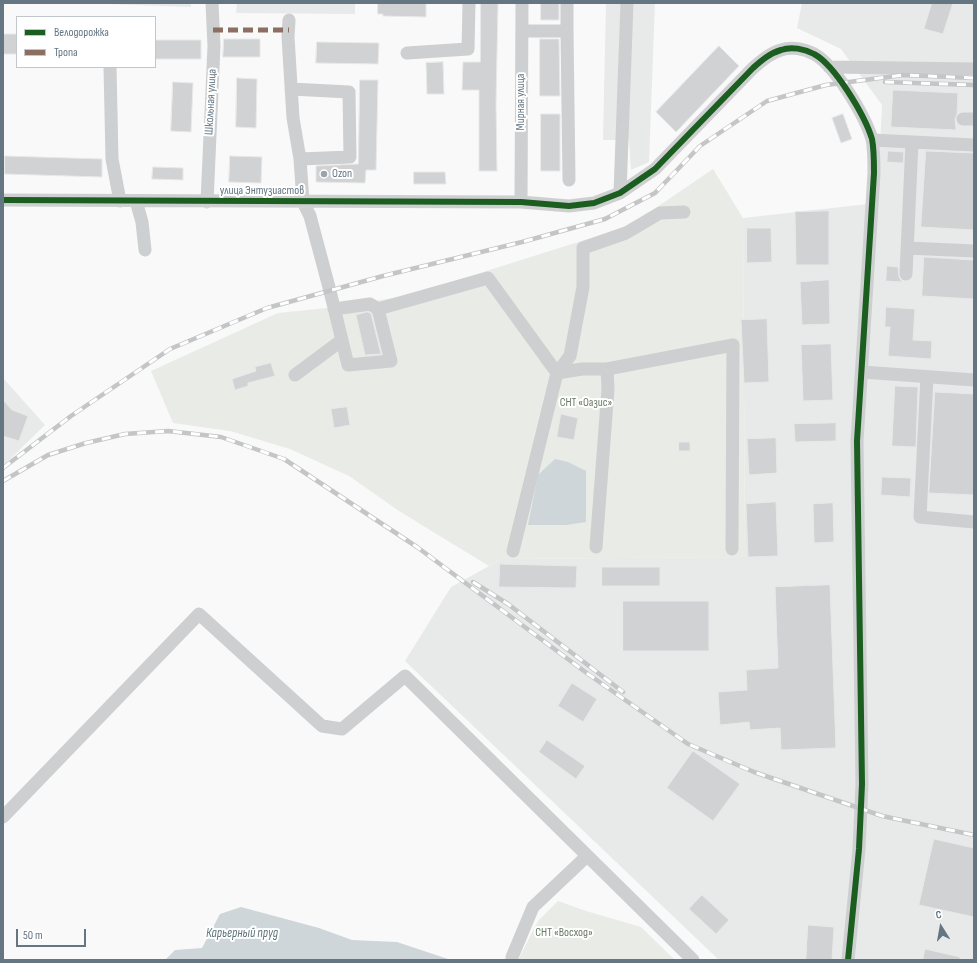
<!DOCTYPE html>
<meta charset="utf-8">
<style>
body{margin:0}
#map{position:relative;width:977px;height:963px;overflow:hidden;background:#f9f9f9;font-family:"Sofia Sans Condensed",sans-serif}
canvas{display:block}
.frame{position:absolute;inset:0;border:4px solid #657683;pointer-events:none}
.legend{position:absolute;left:16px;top:16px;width:140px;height:52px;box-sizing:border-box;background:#fff;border:1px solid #c1c8cd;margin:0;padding:5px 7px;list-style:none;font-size:12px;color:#657683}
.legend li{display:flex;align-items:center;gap:8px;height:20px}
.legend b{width:20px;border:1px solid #c1c8cd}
.north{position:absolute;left:921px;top:907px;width:40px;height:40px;-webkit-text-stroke:3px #fff;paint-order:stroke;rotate:349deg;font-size:11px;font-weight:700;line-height:16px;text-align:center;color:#657683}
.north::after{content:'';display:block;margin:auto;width:14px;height:18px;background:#657683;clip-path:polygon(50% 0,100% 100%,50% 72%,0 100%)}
.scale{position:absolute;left:16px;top:929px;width:70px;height:18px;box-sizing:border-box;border:2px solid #657683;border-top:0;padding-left:5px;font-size:12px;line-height:14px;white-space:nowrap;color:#657683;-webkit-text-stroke:3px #fff;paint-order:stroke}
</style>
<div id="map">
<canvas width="977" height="963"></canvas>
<div class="frame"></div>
<ul class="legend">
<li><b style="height:5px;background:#1b5e20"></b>Велодорожка</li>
<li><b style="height:5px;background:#8d6e63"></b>Тропа</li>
</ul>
<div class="north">С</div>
<div class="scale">50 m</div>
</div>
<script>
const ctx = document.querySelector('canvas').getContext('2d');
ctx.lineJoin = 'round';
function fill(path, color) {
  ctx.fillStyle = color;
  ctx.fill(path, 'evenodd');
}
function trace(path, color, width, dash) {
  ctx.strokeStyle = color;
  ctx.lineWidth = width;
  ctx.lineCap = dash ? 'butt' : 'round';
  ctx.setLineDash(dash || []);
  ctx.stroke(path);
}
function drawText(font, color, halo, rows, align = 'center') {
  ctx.font = font + ' "Sofia Sans Condensed",sans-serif';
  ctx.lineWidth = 4;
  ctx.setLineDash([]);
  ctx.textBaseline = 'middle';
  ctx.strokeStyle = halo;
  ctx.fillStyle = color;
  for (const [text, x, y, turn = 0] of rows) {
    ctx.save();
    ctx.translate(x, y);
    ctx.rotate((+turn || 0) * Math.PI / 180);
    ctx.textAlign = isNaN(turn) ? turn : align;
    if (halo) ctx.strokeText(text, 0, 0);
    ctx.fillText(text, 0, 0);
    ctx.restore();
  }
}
fill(new Path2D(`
 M81,3H191V7Z
 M237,3H355V14L236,13Z
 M606,3H655L649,162L631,170L629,140H603Z
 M802,3H974V960H719L405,661L451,587L502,559L745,557L743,218L877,203L882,105L841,49L797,28Z
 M3,378L45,425L3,466Z`), '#e8e9e9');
fill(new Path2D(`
 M713,169L743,218L745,557L502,559L489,566L399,511L349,476L290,449L230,431L173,423L151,371L278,313L327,308L407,296L629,226Z
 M558,901L586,911L641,927L675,960H518L538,921Z`), '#e8ebe6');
fill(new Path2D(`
 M555,459L568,462L586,471V522L566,525H528L538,475Z
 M241,907L319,928L352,940L397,942L451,960H165L175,950L202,948L220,914Z`), '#ced6d9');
const building = new Path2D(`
 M378,3H426V17L383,16V14H378Z
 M481,3H498L496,104L497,171H479V90H462L463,62H480Z
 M541,3H559V20H541Z
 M932,3H953L943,34L924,29Z
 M3,34H17V54H3Z
 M224,39H260V57H223Z
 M540,39H559L560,96H540Z
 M155,40H201V59H155Z
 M317,42L379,43L378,64L316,63Z
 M719,46L739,66L676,132L656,112Z
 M443,62L444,94H427L426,63Z
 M237,78L257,79L256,128L236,127Z
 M360,80H378L376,170H366L365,183L316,182V166L358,164Z
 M173,82L193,83L191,132L171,131Z
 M893,90L958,93L957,114L955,119L956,130L891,127Z
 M541,114H560V171H541Z
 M843,114L852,139L841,143L832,118Z
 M888,151L904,152L903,163L887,162Z
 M926,151L974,153V230L921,227Z
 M5,156L102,159V177L5,174Z
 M230,156L262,157L261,183L229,182Z
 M153,167L183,168V180L152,179Z
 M414,172H445L446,184H414Z
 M829,211V265H796L795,212Z
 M747,228H771L772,262L747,263Z
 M924,257L974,260V299L922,296Z
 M887,266L898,267L899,277L902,282L886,281Z
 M829,280L830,324L802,325L800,282Z
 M886,307L915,309L913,340L932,341L931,359L888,356L890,327H885Z
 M368,312L371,314L381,354L365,355L356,315Z
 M767,319L769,382L744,383L741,320Z
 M831,344L833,400L803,401L801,345Z
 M271,363L275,376L248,383V386L235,390L232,379L256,371L255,367Z
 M895,386L918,387L916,447L892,446Z
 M935,392L974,394V495L929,493Z
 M3,400L12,410L28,416L19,441L3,436Z
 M347,407L350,425L334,428L331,409Z
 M561,414L578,418L574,440L557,437Z
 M836,423V441L795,442L794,424Z
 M776,438L777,473L749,475L747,439Z
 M679,442H690V451H679Z
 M882,477L911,478L910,497L881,495Z
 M776,502L778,556L748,557L746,504Z
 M833,503L834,542L814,543L813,504Z
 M500,564L577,566L576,588L499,587Z
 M602,567H660V586H602Z
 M830,585L836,748L781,750L780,728L750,730L749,722L720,725L718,692L747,690L746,670L778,668L775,587Z
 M623,601H709V651H623Z
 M572,683L597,699L583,722L558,706Z
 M547,740L585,766L576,779L539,752Z
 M693,751L740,784L713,821L667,788Z
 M934,839L974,848V917L919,905Z
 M702,895L729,920L716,934L689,909Z
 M808,925L834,927L832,960H806Z
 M925,949L960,957V960H923Z`);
fill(building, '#d0d2d3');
trace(building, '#e8e8e8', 1);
trace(new Path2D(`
 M289,20L288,37L293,118L300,159L303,202L310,216L330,291L348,365L391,361L378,309L488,278L557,373L513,551
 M522,31H567V3
 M567,31L569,180
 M407,53L468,49L469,3
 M110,67L112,159L120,201
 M829,67L974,69
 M291,89L349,92L350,157L300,159
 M963,119H974
 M872,140L974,145
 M620,193L627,3
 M3,200L521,202L569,206L594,203L620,193L655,169L753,68C761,61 770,53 781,50C791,46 805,49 814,54C835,65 865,116 872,139C874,149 874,162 874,173L857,441L862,784L859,849L848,960
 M136,201L142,222L145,250
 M207,202L214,46L212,3
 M521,202L522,3
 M684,212L660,213L626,233L583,248V287L570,356L557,373L582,369H607L733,345L732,549
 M907,248L974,251
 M906,274L912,142
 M334,309L370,304L378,309
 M862,372L974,380
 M295,375L342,340
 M927,377L920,517L974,522
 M596,547L608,389L607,369
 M3,817L199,614L322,726L342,729L405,676L693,960
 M512,960V957L533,907L587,856`), '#cecfd0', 13);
const rail = new Path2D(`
 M885,82L974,85
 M3,468L71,416L170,349L267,308L383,276L522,242L605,219L655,193L700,146L767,101L826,85L903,75L974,78
 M3,481L48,455L86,443L125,434L168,431L221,437L284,459L417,547L588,674L688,744L754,772L882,816L974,835
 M473,582L508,604L623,692`);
trace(rail, '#c3c5c6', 4.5);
trace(rail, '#fff', 3, [9]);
trace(new Path2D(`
 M213,30H289`), '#8d6e63', 5, [10, 5]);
trace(new Path2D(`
 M3,200L521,202L569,206L594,203L620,193L655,169L753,68C761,61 770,53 781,50C791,46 805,49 814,54C835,65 865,116 872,139C874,149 874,162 874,173L857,441L862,784L859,849L848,960`), '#1b5e20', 6);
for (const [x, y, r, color] of [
 [324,174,4,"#99a4ac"]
]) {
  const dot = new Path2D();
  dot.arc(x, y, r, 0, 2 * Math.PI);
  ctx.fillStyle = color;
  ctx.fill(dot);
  trace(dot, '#fff', 1.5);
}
drawText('12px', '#657683', '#fff', [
 ["Школьная улица",211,102,-87],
 ["Мирная улица",521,102,-90],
 ["улица Энтузиастов",262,191]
]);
drawText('12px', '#657683', '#fff', [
 ["Ozon",332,174]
], 'left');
drawText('12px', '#687a64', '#fff', [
 ["СНТ «Оазис»",586,403],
 ["СНТ «Восход»",564,933]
]);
drawText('italic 13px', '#60757c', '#fff', [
 ["Карьерный пруд",242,934]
]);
</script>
